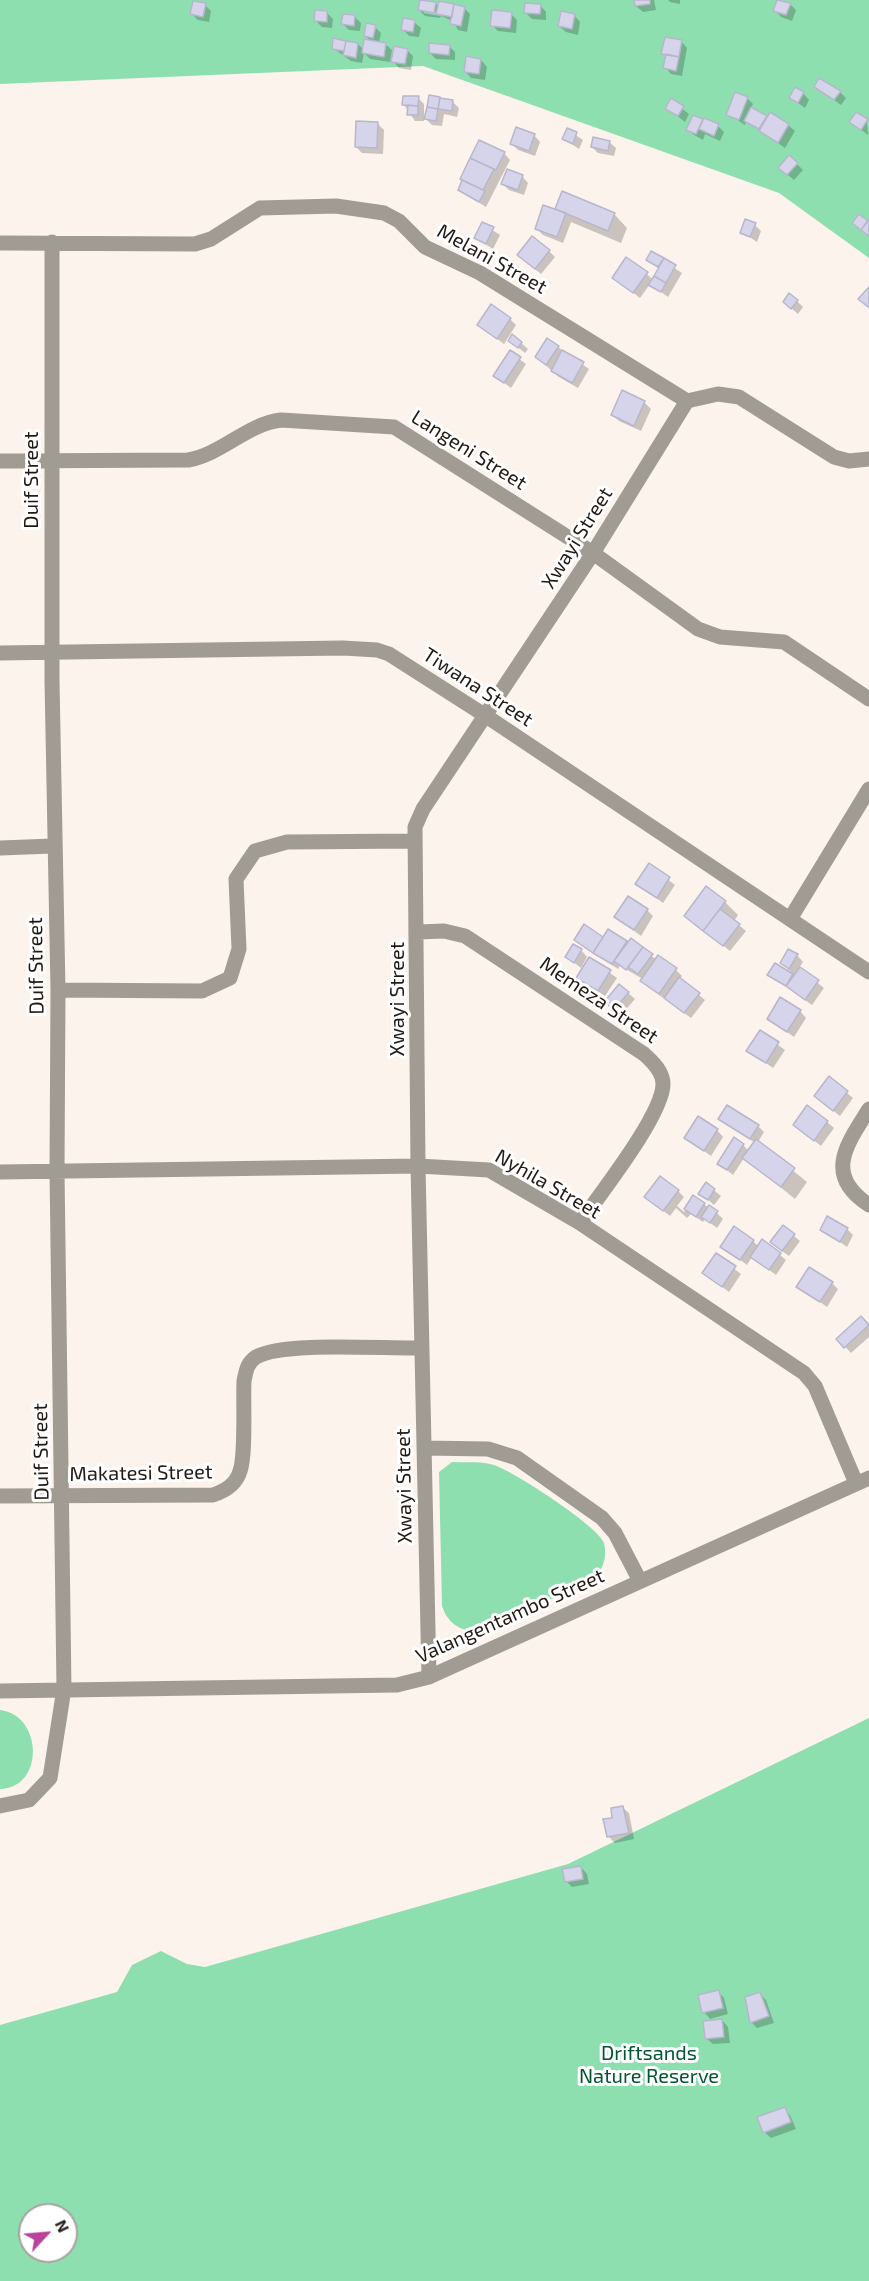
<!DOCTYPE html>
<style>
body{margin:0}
#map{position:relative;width:869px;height:2281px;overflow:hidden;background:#fcf3ed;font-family:"Exo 2",sans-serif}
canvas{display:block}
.north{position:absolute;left:18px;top:2203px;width:60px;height:60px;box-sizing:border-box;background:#fff;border:2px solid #a6a3a1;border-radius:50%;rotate:64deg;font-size:16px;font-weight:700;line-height:24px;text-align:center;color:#211914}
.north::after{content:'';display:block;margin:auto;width:21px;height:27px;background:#b8449c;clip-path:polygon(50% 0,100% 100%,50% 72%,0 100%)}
</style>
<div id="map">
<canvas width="869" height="2281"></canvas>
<div class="north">N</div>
</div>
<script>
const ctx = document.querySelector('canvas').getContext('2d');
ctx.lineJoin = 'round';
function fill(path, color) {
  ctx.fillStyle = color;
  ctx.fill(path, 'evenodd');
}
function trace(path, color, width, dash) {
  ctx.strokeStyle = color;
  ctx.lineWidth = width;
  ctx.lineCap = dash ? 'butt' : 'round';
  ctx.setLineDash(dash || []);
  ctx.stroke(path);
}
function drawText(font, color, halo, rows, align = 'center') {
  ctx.font = font + ' "Exo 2",sans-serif';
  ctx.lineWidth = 6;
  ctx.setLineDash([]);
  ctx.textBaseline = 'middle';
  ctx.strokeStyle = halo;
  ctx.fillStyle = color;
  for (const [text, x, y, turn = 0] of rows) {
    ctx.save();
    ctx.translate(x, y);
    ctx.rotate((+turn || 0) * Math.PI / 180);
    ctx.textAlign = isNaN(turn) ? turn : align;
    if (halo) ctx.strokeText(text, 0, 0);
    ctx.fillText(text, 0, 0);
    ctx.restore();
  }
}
fill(new Path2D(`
 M0,0H869V258L779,193L423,66L0,84Z
 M452,1462C466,1463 481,1461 494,1465C513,1471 598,1526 604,1543C608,1558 602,1571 592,1581L480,1631C461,1632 448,1624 442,1606L439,1472Z
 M0,1710C43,1715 45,1788 0,1789Z
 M869,1718V2281H0V2025L117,1992L132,1965L161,1951L187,1964L205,1967L568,1864ZM30,2215H66V2251H30Z`), '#8edfaf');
fill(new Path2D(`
 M636,0H654L656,10L643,12L636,6Z
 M668,0H680V4L670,2Z
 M779,0L790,4L796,10L792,21L781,17L775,10Z
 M435,3L439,7L464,8L470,14L467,32L458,30L453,21L441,16L440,18L425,16L419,10ZM424,10L442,13L441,16L424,13Z
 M205,5L211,11L209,22L198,20L192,14Z
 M540,5L546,12V20L532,19L526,13Z
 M326,12L333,19L332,28L322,27L316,21Z
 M511,14L517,20L516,33L498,31L492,25Z
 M574,15L580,22L578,35L566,32L559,26Z
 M355,17L361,23L360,31L349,30L343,24Z
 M414,22L421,28L419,37L409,36L403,29Z
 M375,27L381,33L379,43L385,44L392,50L390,62L370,59L364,53L362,63L351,61L333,48L358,44L364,50L372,42L365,36Z
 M681,41L687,48L682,76L671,74L665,67L667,57L663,53Z
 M449,46L455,52V60L436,59L430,53Z
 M407,50L413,56L411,70L399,68L393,61Z
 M481,60L487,67L485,80L471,78L465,71Z
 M816,87L840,92L846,98L841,105Z
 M803,93L809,100L805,108L791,98Z
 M430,96L452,101L459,108L457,117L444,114L442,126L432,125L426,119Z
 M418,98L424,104V121H415L404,105Z
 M747,98L753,104L751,108L768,118L788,125L795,131L785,148L746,121L745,125L728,114Z
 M671,100L689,114L685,122L667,108Z
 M694,116L718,126L724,132L720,141L705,134L703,140L694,135L688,129Z
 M867,121L868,135L851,122Z
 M378,124L384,130L383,154L362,153L356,147Z
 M568,130L583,140L579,149L564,139Z
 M534,135L540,142L535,156L518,150L512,144Z
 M480,142L504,153L510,160L486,207L459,190Z
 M609,142L616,148L614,156L598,153L592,147Z
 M790,157L803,170L794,180L787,174Z
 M522,176L528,183L524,195L509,190L503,184Z
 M557,208L614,214L627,228L621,243L571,222L563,243L543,235L536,228L562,214Z
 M483,224L500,235L493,249L476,238Z
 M755,225L761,231L757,242L742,232Z
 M549,251L555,257L541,274L525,261Z
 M652,253L682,273L668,297L650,284L640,298L614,278L647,274L653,280L659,269L648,260Z
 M797,301L803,307L798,314L791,308Z
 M510,319L516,325L504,344L479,325Z
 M513,336L528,349L525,353L510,341Z
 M548,340L589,369L578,388L559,377L543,363Z
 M510,352L526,364L511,388L495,376Z
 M644,402L651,409L641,431L619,421L613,415Z
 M649,865L675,885L663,903L637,884Z
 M725,902L738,915L734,921L746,931L730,951L686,915Z
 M647,910L653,916L641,936L616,917Z
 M584,926L604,939L626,942L676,970L682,976L680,979L705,1000L691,1018L648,987L643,979L620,966L618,969L582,946L576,940Z
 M581,950L587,957L581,968L567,957Z
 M797,955L803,962L799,968L824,988L812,1005L769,975L793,974L782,963Z
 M590,959L617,978L605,996L578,978Z
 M620,986L635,999L621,1015L612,1008Z
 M800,1011L806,1018L794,1037L769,1019Z
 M760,1032L785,1050L773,1068L748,1051Z
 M830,1079L853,1098L840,1116L822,1102Z
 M720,1118L758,1126L764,1132L758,1142L807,1182L795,1199L744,1158L733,1175L719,1164L743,1145L749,1151L755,1143Z
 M827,1122L834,1128L821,1146L795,1125Z
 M717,1130L723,1137L711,1156L686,1138Z
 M706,1184L721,1196L714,1205L700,1193Z
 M678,1191L684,1197L677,1206L684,1212L693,1197L717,1213L723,1219L717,1228L705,1219L703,1222L691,1214L687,1218L676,1208L670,1216L653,1203Z
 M783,1227L800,1241L789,1256L778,1248Z
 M822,1229H847L853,1235L847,1247Z
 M753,1241L759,1247L763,1241L786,1260L776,1275L752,1257L747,1265L722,1246Z
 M716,1255L741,1274L729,1292L704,1273Z
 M832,1283L838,1289L827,1307L798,1286Z
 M860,1318L869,1327V1337L851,1353L838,1339Z
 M622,1807L629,1813L634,1839L615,1843L609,1837L614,1819Z
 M581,1867L587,1874L589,1884L572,1887L566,1881Z
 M718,1991L724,1998L728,2014L710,2019L704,2012Z
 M760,1994L766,2000L774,2023L757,2028L751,2022Z
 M722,2020L728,2027L730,2043L713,2044L706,2038Z
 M784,2109L790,2115L796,2129L771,2138L764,2132Z`), '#0003');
const building = new Path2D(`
 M420,0L436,2L434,13L418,10Z
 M634,0H650V4L635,6Z
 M777,0L791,3L786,15L773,11Z
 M193,1L206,3L203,17L190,14Z
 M439,1L454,4L452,17L436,14Z
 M525,3L541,4L540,14L524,13Z
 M454,4L465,7L461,26L450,24Z
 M315,10L327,11V22L314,21Z
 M492,10L512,12L510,28L490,26Z
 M561,11L575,14L572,29L558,26Z
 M343,14L355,15L354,26L341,24Z
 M403,18L415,20L413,32L401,30Z
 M366,23L376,25L373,38L364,36Z
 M665,37L682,40L679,57L661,54Z
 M333,38L346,41L344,51L332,49Z
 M364,39L386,43L384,57L362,53Z
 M346,41L358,43L356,58L343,55Z
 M429,43L450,45L449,55L429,53Z
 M394,46L408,49L405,64L391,62Z
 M666,54L679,57L676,71L663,68Z
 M466,56L481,59L479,74L464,72Z
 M819,78L841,91L834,100L814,87Z
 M795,87L804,92L798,103L789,98Z
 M735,92L748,97L739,120L726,115Z
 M429,95L440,97L438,109L427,107Z
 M403,96H419L418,106L402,105Z
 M440,98L453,100L452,111L438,109Z
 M671,98L684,106L678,116L665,109Z
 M408,105L418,106V115H407Z
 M427,107L438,109L436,121L424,119Z
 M751,107L767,116L759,129L744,121Z
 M770,112L789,124L778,143L759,131Z
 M856,112L868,119L861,130L849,122Z
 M693,115L703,119L696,134L686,130Z
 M704,118L719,124L714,136L699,129Z
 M356,121L378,122L377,148L355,147Z
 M516,127L535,134L529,151L510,144Z
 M567,128L577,132L573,144L562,139Z
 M593,137L610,141L608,151L591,147Z
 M479,140L505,152L496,170L470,158Z
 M789,155L798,163L787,175L778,168Z
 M470,158L494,169L483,190L460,179Z
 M507,169L523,175L518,190L501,184Z
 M462,180L485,191L479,202L458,190Z
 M562,191L615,213L608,231L555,209Z
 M543,205L566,213L557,237L535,229Z
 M859,214L868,221L861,230L852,223Z
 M745,219L756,223L750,237L740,233Z
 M869,219V236L861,230Z
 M482,222L494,227L486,244L474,238Z
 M532,236L550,250L535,269L517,255Z
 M651,251L664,258L658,267L646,260Z
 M626,257L648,272L633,293L612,278Z
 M664,258L676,265L666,283L654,276Z
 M654,276L666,283L661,292L648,285Z
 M869,287V306L868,307L858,299Z
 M789,293L798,300L791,309L783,302Z
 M491,304L511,318L497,339L477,325Z
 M512,334L522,342L518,348L508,341Z
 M547,338L559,346L546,365L535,357Z
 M510,350L521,357L504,383L493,376Z
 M562,350L584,362L572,383L551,371Z
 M622,390L645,401L634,426L611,415Z
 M649,863L670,877L657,898L635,884Z
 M706,886L726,901L703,931L684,916Z
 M628,896L648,909L634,930L614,917Z
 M720,909L740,924L723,946L703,931Z
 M584,924L603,937L593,953L574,940Z
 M608,929L627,941L612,964L593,953Z
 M631,938L643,947L626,970L614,961Z
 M573,944L582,949L574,963L565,957Z
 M643,947L653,954L638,974L628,967Z
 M788,949L798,954L789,969L780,963Z
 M658,955L677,968L659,994L640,981Z
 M589,957L611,970L598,991L576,978Z
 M775,963L793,974L786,986L767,975Z
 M800,967L819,980L805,1000L786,986Z
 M679,977L700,993L684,1013L664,998Z
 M619,984L629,992L614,1010L604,1002Z
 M780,997L801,1010L787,1032L767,1019Z
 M760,1030L779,1042L766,1063L746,1051Z
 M829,1076L848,1091L833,1111L814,1096Z
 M727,1105L759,1125L750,1139L718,1119Z
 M807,1105L828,1121L814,1141L793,1125Z
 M698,1116L718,1129L704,1151L684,1138Z
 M734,1137L744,1144L727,1170L717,1164Z
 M756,1139L795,1168L781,1187L742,1158Z
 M660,1176L679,1190L663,1211L644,1197Z
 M706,1182L715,1189L708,1200L698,1194Z
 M693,1195L705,1203L696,1217L684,1209Z
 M709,1205L718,1211L710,1223L701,1217Z
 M827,1216L848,1228L840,1242L820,1230Z
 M783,1225L795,1234L782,1251L770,1242Z
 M734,1226L754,1240L740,1260L720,1247Z
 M762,1239L781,1253L769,1270L750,1257Z
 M716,1253L736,1266L722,1287L702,1273Z
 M809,1267L833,1282L820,1302L796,1287Z
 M861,1316L869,1325L844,1348L836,1339Z
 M623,1806L629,1833L607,1837L603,1819L612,1818L611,1808Z
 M581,1866L583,1879L565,1882L562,1869Z
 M719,1990L723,2008L702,2013L698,1995Z
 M760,1992L769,2016L750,2023L745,1997Z
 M722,2019L724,2037L705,2039L703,2021Z
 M785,2107L791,2122L763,2133L757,2117Z`);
fill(building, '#d6d4eb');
trace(building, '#b8b6cc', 1.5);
trace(new Path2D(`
 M0,243L195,244L211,239L260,208L336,206L384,213L399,221L425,247L480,273L687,401L718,394L739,397L834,457L849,461L869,459
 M0,461L188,460C222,454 247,424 281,420L394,427L593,553L698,629L720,637L784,642L869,699
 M0,653L343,648L377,650L389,654L486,716L869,972
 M0,848L53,846
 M790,919L869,789
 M418,932L444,931L465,936L644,1054C653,1062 663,1072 663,1084C663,1115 599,1195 580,1223
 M58,990L202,991L230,978L239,949L236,879L255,851L287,842L414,841
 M869,1109C847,1144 823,1175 869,1205
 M0,1172L418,1166L489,1170L580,1223L804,1373L815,1386L856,1483
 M424,1448L488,1449L517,1458L602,1518L615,1533L640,1581
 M0,1496L213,1495C225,1491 236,1485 240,1471C246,1455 243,1402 244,1381C246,1371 247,1363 256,1357C283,1341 385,1349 421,1348
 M429,1677L418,1166L415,827L423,809L593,553L687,401
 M0,1691L397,1685L429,1677L869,1478
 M0,1806L29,1800L50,1778L64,1689L57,1171L58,990L52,681V242`), '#a19c93', 15);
drawText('20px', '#211914', '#fff', [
 ["Melani Street",492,259,29],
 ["Langeni Street",469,450,32],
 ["Duif Street",31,480,-90],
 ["Xwayi Street",577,538,-58],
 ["Tiwana Street",478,687,33],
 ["Duif Street",36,966,-91],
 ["Xwayi Street",397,999,-90],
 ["Memeza Street",599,1000,34],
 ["Nyhila Street",548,1184,30],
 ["Duif Street",41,1452,-91],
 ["Makatesi Street",141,1473,-1],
 ["Xwayi Street",404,1486,-91],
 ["Valangentambo Street",510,1616,-24]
]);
drawText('20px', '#005631', '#fff', [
 ["Driftsands",649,2053],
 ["Nature Reserve",649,2076]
]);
</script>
